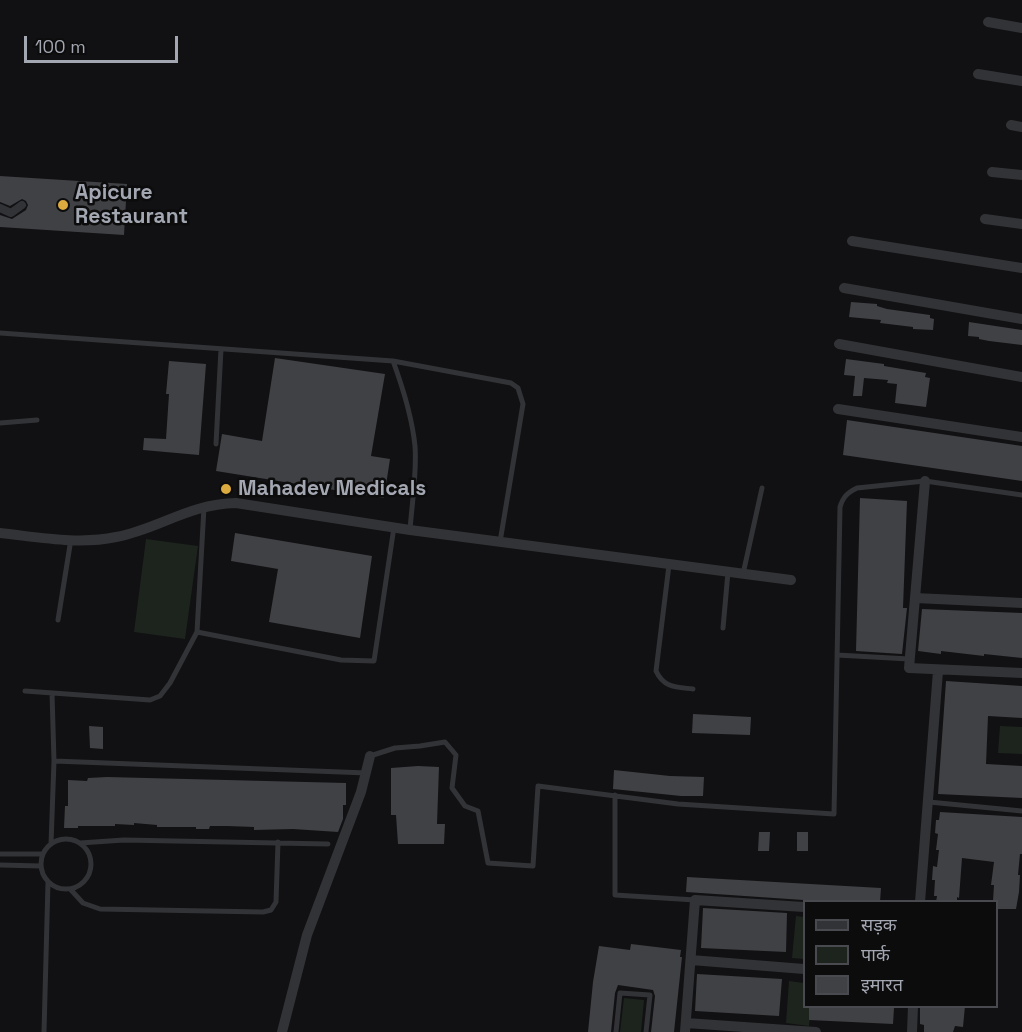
<!DOCTYPE html>
<meta charset="utf-8">
<style>
body{margin:0}
#map{position:relative;width:1022px;height:1032px;overflow:hidden;background:#111012;font-family:"Space Grotesk","Noto Sans Devanagari",sans-serif}
canvas{display:block}
.legend{position:absolute;left:803px;top:900px;width:195px;height:108px;box-sizing:border-box;background:#0c0c0d;border:2px solid #484a4f;margin:0;padding:8px 10px;list-style:none;font-size:18px;color:#a3a7b1}
.legend li{display:flex;align-items:center;gap:12px;height:30px}
.legend b{width:30px;border:2px solid #484a4f}
.scale{position:absolute;left:24px;top:36px;width:154px;height:27px;box-sizing:border-box;border:3px solid #a3a7b1;border-top:0;padding-left:8px;font-size:18px;line-height:21px;white-space:nowrap;color:#a3a7b1;-webkit-text-stroke:4px #0c0c0d;paint-order:stroke}
</style>
<div id="map">
<canvas width="1022" height="1032"></canvas>
<ul class="legend">
<li><b style="height:8px;background:#323336"></b>सड़क</li>
<li><b style="height:16px;background:#1d241e"></b>पार्क</li>
<li><b style="height:16px;background:#404145"></b>इमारत</li>
</ul>
<div class="scale">100 m</div>
</div>
<script>
const ctx = document.querySelector('canvas').getContext('2d');
ctx.lineJoin = 'round';
function fill(path, color) {
  ctx.fillStyle = color;
  ctx.fill(path, 'evenodd');
}
function trace(path, color, width, dash) {
  ctx.strokeStyle = color;
  ctx.lineWidth = width;
  ctx.lineCap = dash ? 'butt' : 'round';
  ctx.setLineDash(dash || []);
  ctx.stroke(path);
}
function drawText(font, color, halo, rows, align = 'center') {
  ctx.font = font + ' "Space Grotesk",sans-serif';
  ctx.lineWidth = 5;
  ctx.setLineDash([]);
  ctx.textBaseline = 'middle';
  ctx.strokeStyle = halo;
  ctx.fillStyle = color;
  for (const [text, x, y, turn = 0] of rows) {
    ctx.save();
    ctx.translate(x, y);
    ctx.rotate((+turn || 0) * Math.PI / 180);
    ctx.textAlign = isNaN(turn) ? turn : align;
    if (halo) ctx.strokeText(text, 0, 0);
    ctx.fillText(text, 0, 0);
    ctx.restore();
  }
}
fill(new Path2D(`
 M146,539L198,546L185,639L134,632Z
 M1000,726L1022,727V754L998,753Z
 M796,916L804,917V959L792,958Z
 M789,981L804,983V1006L811,1007L809,1026L786,1023Z
 M624,998L644,1000L641,1032H620Z`), '#1d241e');
fill(new Path2D(`
 M0,176L127,184L124,235L0,227V215L12,219L26,210L28,205L26,201L22,199L10,206L0,202Z
 M851,302L877,304V306L887,309L930,315V318L934,319L933,330L913,329V327L880,323L881,320L849,317Z
 M969,322L1022,330V345L989,341L979,339V337L968,336Z
 M275,358L385,374L371,456L390,459L384,498L216,471L222,434L262,441Z
 M846,359L884,364V366L926,373L925,377L930,378L926,407L895,403L897,384L887,383L888,380L864,378L862,396H853L855,376L844,375Z
 M169,361L206,364L199,455L143,450L144,438L166,439L169,394H166Z
 M847,420L1022,446V481L843,455Z
 M860,498L907,501L903,608H907L902,654L856,651Z
 M235,533L372,556L360,638L269,622L278,569L231,561Z
 M922,609L1022,613V658L984,654V656L941,651V654L918,651Z
 M946,681L1022,686V718L988,716L986,764L1022,766V798L938,794Z
 M693,714L751,717L750,735L692,733Z
 M89,726L103,727V749L90,748Z
 M418,766L439,767L437,824H445L444,844H398L396,815H391V768Z
 M614,770L670,776L704,777L703,796H681L613,789Z
 M107,777L346,783V805H343V819L338,832L293,829L254,830V827L227,826H210L209,829H196V827H157V825L134,823V825L115,824V826H78V828H64L65,806H68V780L87,781L88,778Z
 M940,812L1022,817V854H1020L1018,875H1020L1019,892L1016,909H997L996,902L993,901L994,885H991L994,862L962,858L959,898L957,897V902H936L937,896H934L935,880H932L933,866L937,867L939,850H936L938,834L935,833L936,820H939Z
 M759,832H770L769,851H758Z
 M797,832H808V851H797Z
 M687,877L881,888L880,902L818,901L686,892Z
 M703,908L787,913L786,952L701,948Z
 M631,944L681,950L680,957H682L674,1032H651L655,996L653,990L618,985L615,993L611,1032H588L593,982L599,946L630,950Z
 M697,974L782,979L779,1016L695,1011Z
 M809,1006L894,1008L893,1024L809,1020Z
 M920,1006H965L963,1027L955,1026L953,1032H924V1025L920,1024Z`), '#404145');
trace(new Path2D(`
 M0,333L393,361L511,383L518,388L523,404L500,542
 M393,361C403,388 412,417 415,446C417,474 412,502 410,530
 M0,423L37,420
 M216,444L221,349
 M669,565L656,671C664,688 676,687 693,689
 M743,574L762,488
 M58,620L71,539
 M723,628L728,572
 M197,632L341,660L374,661L394,527
 M837,655L909,659
 M25,691L150,700L160,696L170,683L197,632L204,507
 M370,756L395,748L420,746L445,742L456,755L452,788L465,806L478,811L488,863L533,866L538,786L678,804L834,814L840,507C843,497 847,493 857,488L925,481L1022,495
 M54,761L367,773
 M615,795V895L695,900
 M929,802L1022,811
 M41 864a25 25 0 1 1 50 0a25 25 0 1 1-50 0Z
 M80,843L124,840L328,844
 M51,844L54,761L52,693
 M0,854H43
 M0,865L41,866
 M71,890L83,903L100,909L263,912L271,910L276,902L278,842
 M44,1032L48,882
 M616,1032L620,993L650,995L646,1032`), '#323336', 5);
trace(new Path2D(`
 M0,208L11,213L22,205`), '#323336', 8);
trace(new Path2D(`
 M988,22L1022,28
 M978,74L1022,81
 M1011,125L1022,127
 M992,172L1022,175
 M985,219L1022,224
 M852,241L1022,268
 M844,288L1022,319
 M839,344L1022,377
 M838,409L1022,437
 M925,481L909,668L1022,673
 M0,533C38,537 78,545 116,537C159,529 188,504 236,503L410,530L791,580
 M915,598L1022,603
 M920,902L938,671
 M691,960L804,969
 M686,1023L816,1032
 M282,1032L307,935L361,792L370,756
 M685,1032L695,900L804,907
 M912,1032L913,1006`), '#323336', 10);
for (const [x, y, r, color] of [
 [63,205,6,"#dbab3f"],
 [226,489,6,"#dbab3f"]
]) {
  const dot = new Path2D();
  dot.arc(x, y, r, 0, 2 * Math.PI);
  ctx.fillStyle = color;
  ctx.fill(dot);
  trace(dot, '#0c0c0d', 2);
}
drawText('bold 21px', '#a3a7b1', '#0c0c0d', [
 ["Apicure",75,193],
 ["Restaurant",75,217],
 ["Mahadev Medicals",238,489]
], 'left');
</script>
